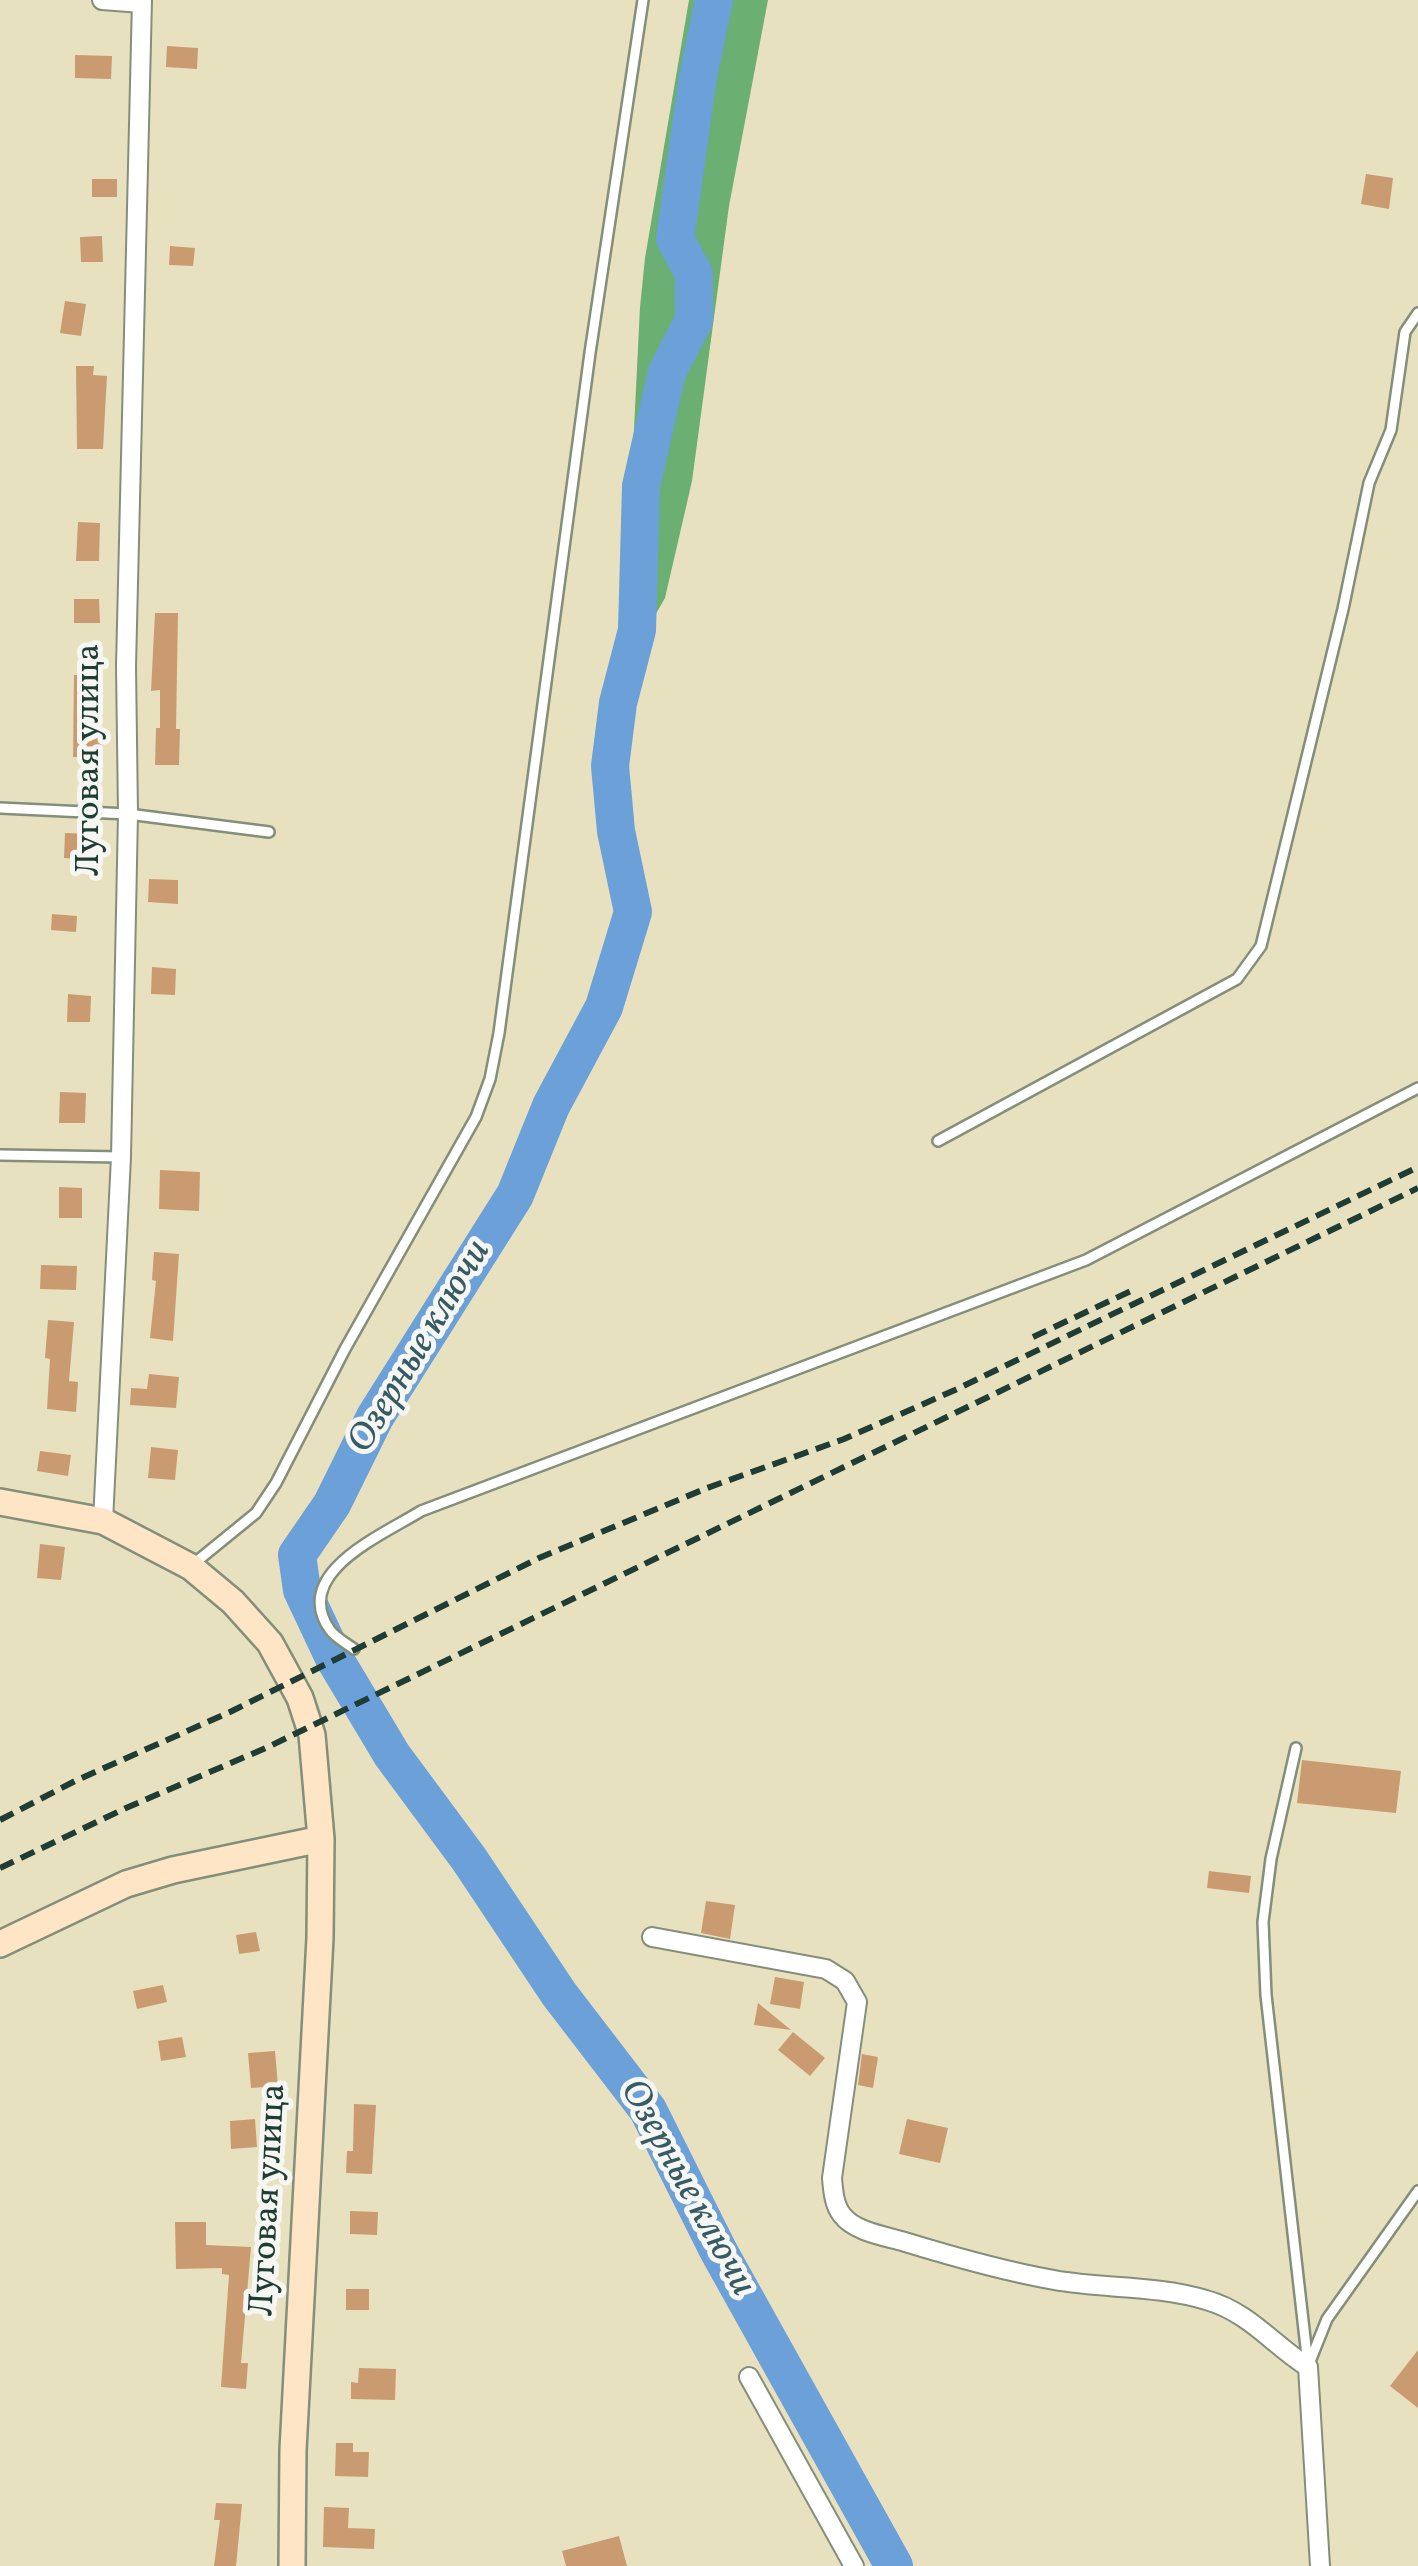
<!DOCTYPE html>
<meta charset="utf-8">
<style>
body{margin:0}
canvas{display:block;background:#e8e1c0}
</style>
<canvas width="1418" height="2566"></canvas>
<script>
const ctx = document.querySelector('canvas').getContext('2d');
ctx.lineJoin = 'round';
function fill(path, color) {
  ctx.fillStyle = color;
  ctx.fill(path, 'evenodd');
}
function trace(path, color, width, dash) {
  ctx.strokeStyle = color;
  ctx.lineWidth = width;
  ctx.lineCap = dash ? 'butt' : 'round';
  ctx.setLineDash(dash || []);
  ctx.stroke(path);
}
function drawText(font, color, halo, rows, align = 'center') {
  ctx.font = font + ' Vollkorn,serif';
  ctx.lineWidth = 10;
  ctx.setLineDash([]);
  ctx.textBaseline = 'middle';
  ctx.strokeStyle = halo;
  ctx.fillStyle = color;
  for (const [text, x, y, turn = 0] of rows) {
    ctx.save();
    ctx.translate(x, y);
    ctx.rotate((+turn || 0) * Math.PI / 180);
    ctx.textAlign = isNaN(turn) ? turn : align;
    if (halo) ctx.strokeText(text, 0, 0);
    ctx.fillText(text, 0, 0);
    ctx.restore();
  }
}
fill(new Path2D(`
 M689,0H768L729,206L692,481L665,598L650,624L633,625L625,612L640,307L645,258Z`), '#6baf73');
trace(new Path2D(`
 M714,0L698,76L675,239L694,274V320L667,372L641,486L637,630L618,703L610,766L616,831L633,912L604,1007L551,1106L515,1195L375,1417L332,1504L297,1555L302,1590L334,1658L392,1755L469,1859L559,1994L648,2110L718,2250L894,2566`), '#6ca0d8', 38);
fill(new Path2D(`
 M167,46L198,48L197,69L166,67Z
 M75,55L112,56L111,79L75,78Z
 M1366,174L1393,178L1389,209L1361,204Z
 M92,179H117V197H92Z
 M102,236L103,262H81L80,237Z
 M170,246L195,248L193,266L169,265Z
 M65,301L86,304L81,336L60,333Z
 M76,366H94L93,375L107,376L103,449H77Z
 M78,522L100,523L99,561H76Z
 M74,599H99L100,623H74Z
 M155,613H178L176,729H180L179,765H155L156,728H160V690L151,691Z
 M74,675H99L101,757H73Z
 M65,833L93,834L92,860L64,858Z
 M149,879L178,880V904L148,902Z
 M52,914L77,916L76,932L51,930Z
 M152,967L176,969L175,995L151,994Z
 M68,994L91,996L90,1022H67Z
 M60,1092L86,1093L85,1123H59Z
 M160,1170L200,1172L199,1211L159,1209Z
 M59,1187L82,1188V1218H59Z
 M154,1252L179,1254L173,1341L150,1338L156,1281L152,1280Z
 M41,1265L77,1266L76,1290L40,1289Z
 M48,1320L74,1322L69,1381L78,1382L76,1412L47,1409L50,1359L45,1358Z
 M149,1374L179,1377L176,1408L130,1405L131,1388L147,1389Z
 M151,1447L178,1450L175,1480L148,1478Z
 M40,1451L71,1455L68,1476L37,1471Z
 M40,1544L65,1547L61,1580L37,1578Z
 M1302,1760L1401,1771L1396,1813L1297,1803Z
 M1209,1871L1251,1876L1249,1893L1207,1888Z
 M706,1901L735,1905L730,1939L701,1933Z
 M256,1932L260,1951L239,1954L236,1935Z
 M775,1977L804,1982L800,2009L770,2004Z
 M163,1985L167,2002L137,2009L133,1991Z
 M758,2003L791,2030L754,2025Z
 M793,2032L825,2058L810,2076L778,2050Z
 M182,2037L186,2057L161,2061L158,2041Z
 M275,2051L278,2086L251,2088L248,2053Z
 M862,2054L878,2057L873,2088L858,2085Z
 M354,2104L376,2105L372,2174L346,2173L347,2151H353Z
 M255,2119L257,2147L231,2149L230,2121Z
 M907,2119L948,2128L940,2163L899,2154Z
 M350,2211L378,2212L377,2235L350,2234Z
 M175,2222H206V2245L251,2247L241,2363H248L246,2389L221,2387L229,2275L222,2274V2268L176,2269Z
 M346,2289H369V2310H346Z
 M1418,2350V2408L1390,2386Z
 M359,2368L396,2369L395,2400L351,2399V2382L358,2383Z
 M336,2443H353V2452H369L368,2477L335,2476Z
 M216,2503L242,2504L236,2566H214L220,2520H214Z
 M324,2507L349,2508L348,2528L375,2529L374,2549L323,2547Z
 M619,2536L627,2566H566L562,2551Z`), '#ca9b71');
const lane = new Path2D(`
 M0,808L128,814L269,832
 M938,1141L1237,979L1261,946L1343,609L1369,483L1391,430L1405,332L1418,313
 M0,1155L121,1157
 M191,1566L256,1513L276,1483L345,1349L476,1117L490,1079L499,1033L590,353L643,0
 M354,1649C347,1644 335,1637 330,1630C290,1573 383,1535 421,1511L1086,1260L1418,1088
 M1296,1748L1271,1859L1263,1922L1266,1995L1308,2365
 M1309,2364L1327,2319L1418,2191`);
const street = new Path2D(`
 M102,0L142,3
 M103,1521L121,1157L128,814L126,666L142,0
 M652,1937L826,1969L845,1981L857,2002L832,2178C833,2190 834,2205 842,2215C855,2232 885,2236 905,2242C954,2257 1003,2271 1054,2280C1104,2289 1157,2285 1206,2300C1249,2312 1272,2344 1308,2367L1320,2566
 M749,2377L854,2566`);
const secondary = new Path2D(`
 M0,1502L103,1521L191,1567L233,1602L270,1643L300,1698L312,1735L321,1839L320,1938L293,2450L292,2566
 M0,1944L126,1884L173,1870L321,1839`);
trace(lane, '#848f7a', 14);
trace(street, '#848f7a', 22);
trace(secondary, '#848f7a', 30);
trace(lane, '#fff', 9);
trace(street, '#fff', 18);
trace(secondary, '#fde5c5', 25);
trace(new Path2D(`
 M1033,1337L1133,1290
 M0,1820L75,1781L232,1711L539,1558L707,1488L844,1439L955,1390L1418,1167
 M0,1868L126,1808L268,1747L1418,1188`), '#1f3d34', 6, [15, 8]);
drawText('35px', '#1f3d34', '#f6f6f2', [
 ["Луговая улица",92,760,-90],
 ["Луговая улица",271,2200,-87]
]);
drawText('italic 38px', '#365b65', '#f6f6f2', [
 ["Озерные ключи",422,1348,-59],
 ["Озерные ключи",685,2189,61]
]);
</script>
